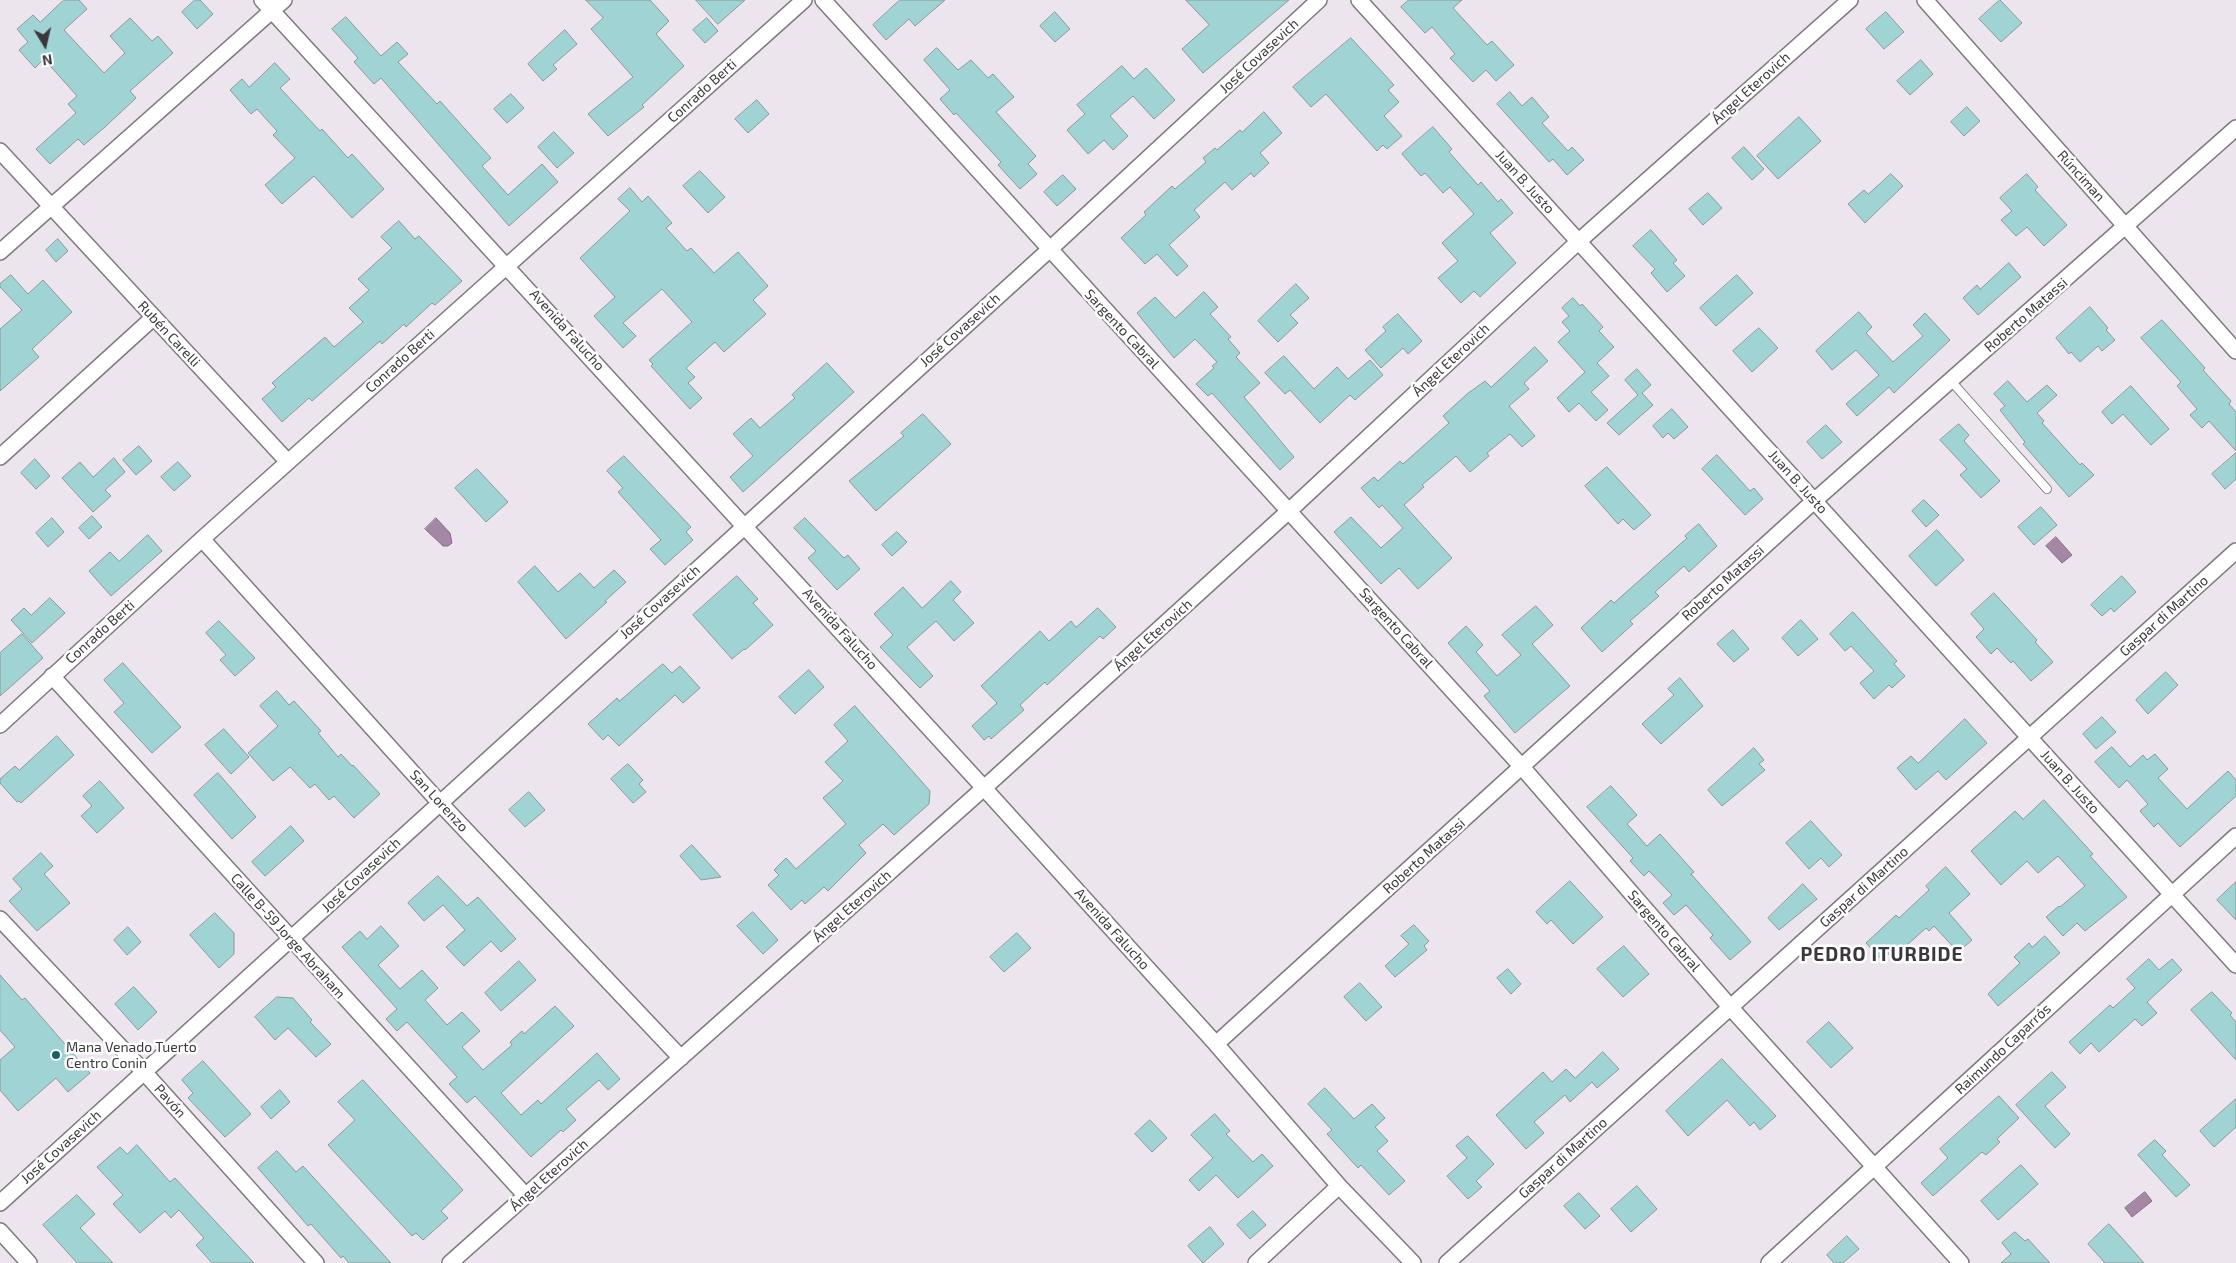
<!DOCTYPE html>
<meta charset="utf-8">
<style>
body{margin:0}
#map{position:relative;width:2236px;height:1263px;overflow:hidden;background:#ede5ed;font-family:"Exo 2",sans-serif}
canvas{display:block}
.north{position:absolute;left:20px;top:20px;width:50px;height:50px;-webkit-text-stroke:4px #fff;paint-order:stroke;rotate:171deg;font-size:14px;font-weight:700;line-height:20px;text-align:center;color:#3b383b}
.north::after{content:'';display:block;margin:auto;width:18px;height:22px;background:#3b383b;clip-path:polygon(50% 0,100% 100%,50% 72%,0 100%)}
</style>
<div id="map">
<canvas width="2236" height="1263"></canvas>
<div class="north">N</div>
</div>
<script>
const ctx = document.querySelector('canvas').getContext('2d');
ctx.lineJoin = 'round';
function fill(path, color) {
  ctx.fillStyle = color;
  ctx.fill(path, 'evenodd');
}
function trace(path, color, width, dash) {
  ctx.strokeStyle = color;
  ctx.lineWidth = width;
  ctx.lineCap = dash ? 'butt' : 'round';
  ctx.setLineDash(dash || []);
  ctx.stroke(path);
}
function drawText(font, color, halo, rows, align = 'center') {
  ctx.font = font + ' "Exo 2",sans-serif';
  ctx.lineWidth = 5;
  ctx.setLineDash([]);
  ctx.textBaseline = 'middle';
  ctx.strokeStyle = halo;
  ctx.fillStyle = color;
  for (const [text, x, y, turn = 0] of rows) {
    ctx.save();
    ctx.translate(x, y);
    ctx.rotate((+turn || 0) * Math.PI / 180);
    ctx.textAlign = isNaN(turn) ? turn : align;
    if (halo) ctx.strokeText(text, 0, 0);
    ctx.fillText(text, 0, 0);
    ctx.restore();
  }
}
const water = new Path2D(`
 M436,518L450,533L452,543L448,546H443L425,529Z
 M2056,537L2072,555L2062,563L2046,546Z
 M2145,1192L2152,1201L2132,1217L2125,1208Z`);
fill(water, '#a387a4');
trace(water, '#846f84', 1);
const building = new Path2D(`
 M64,0H79L87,9L64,30L104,73L125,53L110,36L130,18L152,41L158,36L173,53L130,91L136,98L105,127L84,145L78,139L50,164L36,149L76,113L68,104L77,96L44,59L35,68L19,50L28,42L17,29L33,15L40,22Z
 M195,0H200L213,14L197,29L182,12Z
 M586,0H650L669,21L656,34L684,66L642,105L644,107L608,136L588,114L633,77L591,29L603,18Z
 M696,0H745L718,24Z
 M900,0H945L915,26L909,19L886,40L873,25Z
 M1186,0H1289L1203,73L1182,49L1209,25Z
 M1409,0H1462L1453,8L1487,45L1492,41L1514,65L1496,81L1486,70L1473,82L1450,58L1455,54L1432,27L1425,33L1401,7Z
 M2000,0L2022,23L2001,42L1979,19Z
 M1055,12L1070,29L1055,42L1040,26Z
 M1886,12L1904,32L1884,49L1866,29Z
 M346,17L381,56L397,42L408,54L398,62L437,104L440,101L491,158L482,166L508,195L542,164L558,182L509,226L381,78L374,84L354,62L358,58L332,29Z
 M707,18L718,31L705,43L693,30Z
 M565,30L577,44L553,65L557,69L543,81L528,64Z
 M1351,38L1394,85L1388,90L1399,102L1384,116L1402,136L1387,149L1383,145L1377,151L1326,94L1311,107L1293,87Z
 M937,48L958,70L971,60L988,78L993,74L1014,97L996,112L1036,156L1028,164L1037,174L1020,189L998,165L1001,162L956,113L954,115L940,99L950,90L924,60Z
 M1921,60L1933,74L1910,95L1897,81Z
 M275,63L290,79L280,88L320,131L322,129L348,158L352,154L384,189L352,218L314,176L282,204L265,185L295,158L273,135L277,131L257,109L251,114L230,90L242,79L249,87Z
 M1122,66L1134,79L1146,68L1175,100L1154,119L1133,96L1110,116L1128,136L1113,150L1104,140L1088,154L1067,130L1085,114L1077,105Z
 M1510,92L1522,106L1532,97L1549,117L1542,123L1568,151L1572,147L1584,160L1567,175L1553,159L1549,162L1497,104Z
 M511,94L524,108L507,123L494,109Z
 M757,100L769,114L748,133L735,119Z
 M1967,107L1980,121L1964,136L1951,122Z
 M1264,112L1282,133L1260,153L1269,163L1254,177L1251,173L1232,190L1225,182L1194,210L1200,217L1169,245L1188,266L1177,276L1157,254L1145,264L1121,238L1146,215L1144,212L1172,186L1175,189L1206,162L1203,158L1215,148L1217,150L1240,130L1242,132Z
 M1799,117L1821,141L1778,179L1757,156Z
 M1433,127L1452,149L1449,152L1478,185L1481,182L1498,202L1501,199L1513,213L1490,233L1516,263L1480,297L1474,291L1461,303L1438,278L1458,261L1442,243L1474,214L1450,187L1443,193L1425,173L1421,176L1402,154Z
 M554,132L574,153L557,168L538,147Z
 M1744,147L1764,169L1752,180L1732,158Z
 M700,171L725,197L708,213L683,186Z
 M1891,174L1903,186L1865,223L1848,204L1864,190L1868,194Z
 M2027,174L2038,187L2035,190L2067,225L2044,246L2027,227L2016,236L2001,220L2012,211L2000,198Z
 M1063,175L1076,189L1057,206L1044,192Z
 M630,188L642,202L648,196L672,223L666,228L687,251L691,248L714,273L738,252L768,286L753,300L766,314L724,352L715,342L686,368L695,377L688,383L702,398L690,409L651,366L653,364L649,360L692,322L662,289L623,323L636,336L623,348L594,316L615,297L580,258L630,211L618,199Z
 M1708,193L1722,208L1703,225L1689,209Z
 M399,221L415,239L419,236L462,281L435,305L432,303L406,327L404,324L382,344L380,341L312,401L309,398L282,422L262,399L276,387L272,383L325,337L334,347L363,322L349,308L369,290L358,279L392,248L381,237Z
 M1651,230L1677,260L1673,263L1685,276L1667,292L1651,273L1655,269L1633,246Z
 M58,239L68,251L56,262L46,250Z
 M2009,263L2021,277L1978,315L1963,298L1977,285L1980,289Z
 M11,275L28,294L43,280L72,312L32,349L39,357L0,391V329L22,310L0,287V284Z
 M1737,275L1753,293L1716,326L1700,308Z
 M1296,284L1309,298L1290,315L1298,323L1278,342L1258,321Z
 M1204,292L1218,307L1210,314L1231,337L1228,339L1240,353L1236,357L1260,383L1244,397L1294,457L1280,470L1212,393L1208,396L1196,384L1214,368L1212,366L1217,362L1195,339L1174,358L1137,313L1155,297L1175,318Z
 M1573,298L1580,306L1582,304L1603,327L1599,331L1614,347L1597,363L1609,376L1591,392L1608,410L1596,421L1579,403L1569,412L1557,398L1585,372L1558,342L1570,331L1562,322L1569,316L1562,308Z
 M2090,307L2108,328L2106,330L2115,340L2102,351L2098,346L2080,362L2071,352L2069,354L2056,338Z
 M1859,312L1872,327L1866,333L1893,362L1923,336L1913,325L1925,313L1950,340L1894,393L1889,387L1857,416L1846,404L1879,375L1856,350L1832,370L1816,351Z
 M1398,314L1422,341L1408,354L1403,348L1381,368L1365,350L1386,331L1383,327Z
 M2162,320L2205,368L2203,370L2231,401L2229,404L2236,412V451L2209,421L2202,428L2190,415L2197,409L2177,386L2181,382L2141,338Z
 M1759,328L1778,348L1752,372L1733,351Z
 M1535,347L1548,361L1524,383L1529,389L1509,406L1535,436L1522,447L1510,434L1487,453L1489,456L1470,472L1456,456L1422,485L1424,487L1404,505L1452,558L1418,589L1399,568L1381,584L1334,532L1351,517L1381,548L1403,528L1382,505L1379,508L1361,488L1374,477L1378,481L1400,461L1403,464L1449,423L1443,416L1467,394L1485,381L1491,387Z
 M1284,356L1314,389L1337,367L1348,379L1370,360L1383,375L1355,400L1350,395L1320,423L1290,390L1285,394L1265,373Z
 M827,363L854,392L743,492L730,477L753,456L733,434L751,418L760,428L795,398L792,395Z
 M1637,369L1651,385L1642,393L1653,405L1619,435L1607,423L1638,395L1625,380Z
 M2008,381L2027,402L2047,385L2057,395L2037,413L2044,421L2042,423L2080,465L2082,463L2094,475L2069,497L2023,444L2025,442L2000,410L2005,406L1994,394Z
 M2131,386L2169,429L2151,445L2123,414L2112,424L2102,412Z
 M1672,409L1688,427L1674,439L1668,433L1663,438L1653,426Z
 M923,414L951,444L876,511L849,481L904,436L901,433Z
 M1959,424L1969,435L1964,441L2000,481L1981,498L1960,475L1967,469L1940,440Z
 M1826,425L1842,442L1822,459L1807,442Z
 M139,446L152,461L136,475L123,460Z
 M2236,453V479L2225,489L2212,474Z
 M1717,455L1750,491L1754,488L1763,499L1745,515L1702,469Z
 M624,456L691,527L686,532L693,540L665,565L650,549L661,540L618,492L623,488L607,471Z
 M114,458L125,472L105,490L111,496L93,512L62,478L80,462L93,477Z
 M35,459L50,476L36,489L21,473Z
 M178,462L191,476L174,491L161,477Z
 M1607,467L1651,515L1634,530L1623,519L1618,524L1585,486Z
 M477,469L508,502L486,522L455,488Z
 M1924,500L1939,515L1926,527L1912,511Z
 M2041,507L2057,525L2034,545L2018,527Z
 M92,516L102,527L89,539L79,528Z
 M52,518L64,532L48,547L36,533Z
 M805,518L844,558L848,555L860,569L837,590L808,558L816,551L794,528Z
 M1699,524L1717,546L1689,572L1684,566L1655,592L1659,596L1630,621L1633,624L1602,652L1581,628L1611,600L1614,603L1687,538L1685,536Z
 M1937,530L1964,560L1936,586L1909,556Z
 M897,532L907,542L892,556L882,545Z
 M148,535L162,551L111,596L89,571L110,552L119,561Z
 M535,566L558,592L580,573L594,588L614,570L626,582L605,601L607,602L566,639L518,582Z
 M737,576L758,599L753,603L773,625L745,650L744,649L732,659L693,615Z
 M2122,576L2136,592L2114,612L2111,608L2102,616L2091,605Z
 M951,581L961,592L953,600L974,623L954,641L936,621L907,647L933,676L920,688L880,647L893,635L874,614L903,587L922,608Z
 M1994,593L2037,640L2035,642L2053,662L2031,681L2013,661L2011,663L1997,648L1991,654L1976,637L1984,629L1971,614Z
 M50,598L65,613L32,643L11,620L24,608L31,615Z
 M1536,606L1553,625L1532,644L1570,686L1515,733L1484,696L1490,691L1448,643L1466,626L1483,645L1476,652L1497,676L1521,655L1502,635Z
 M1098,608L1116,627L1103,639L1100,636L1047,685L1045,682L1020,705L1024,710L991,739L989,736L984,740L972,726L997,703L981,686L1040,631L1049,641L1071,621L1076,627Z
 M1853,612L1897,661L1894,664L1905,676L1892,688L1889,685L1874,699L1860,683L1874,671L1851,646L1845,651L1830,634Z
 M1801,620L1818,639L1798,656L1782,638Z
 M219,621L255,658L235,676L220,660L226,655L206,633Z
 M1733,630L1749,649L1734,662L1717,644Z
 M22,634L43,658L0,696V653Z
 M123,663L181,727L152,753L114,712L124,703L104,680Z
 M663,664L672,673L680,666L700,688L683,703L675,695L619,746L608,735L603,740L588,724L617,698L619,701Z
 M809,670L824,687L795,714L779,697Z
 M2166,672L2178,685L2148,714L2136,700Z
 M1680,678L1703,706L1661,744L1642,724L1674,695L1668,689Z
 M277,691L289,705L294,701L321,731L318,733L338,757L341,754L352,766L353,765L380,794L354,818L334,796L329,800L315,784L310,788L290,767L273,781L248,753L278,726L260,706Z
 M855,706L930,791L929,804L894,835L883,824L859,845L866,853L828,891L824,887L805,904L802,900L791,910L768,885L779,875L774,870L786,858L796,869L846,824L823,798L843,781L825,762L848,741L834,725Z
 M2102,717L2116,732L2096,749L2083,734Z
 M1965,719L1987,743L1946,780L1938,771L1916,790L1897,768L1911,756L1918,763Z
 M224,729L249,757L231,774L205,745Z
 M57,736L74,755L21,803L19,801L17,802L0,783V779L15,766L19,770Z
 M2112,747L2130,767L2143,755L2147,760L2155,754L2168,769L2158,778L2187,809L2228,771L2236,780V796L2180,847L2158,823L2154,827L2140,811L2148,804L2127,780L2119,788L2095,762Z
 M1754,748L1764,760L1759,764L1765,770L1722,806L1708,790Z
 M628,764L643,780L639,784L646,792L633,803L611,779Z
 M218,773L256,817L232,839L194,795Z
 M100,781L124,808L97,833L81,816L92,806L83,796Z
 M1611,786L1637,815L1627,824L1647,846L1660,834L1694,872L1691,874L1751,942L1730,960L1710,938L1713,935L1686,905L1674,915L1663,903L1672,895L1649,871L1644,876L1630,861L1633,858L1587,807Z
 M529,792L545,810L525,827L509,810Z
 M2044,800L2093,854L2090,856L2127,897L2085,931L2077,923L2063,936L2046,917L2059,906L2060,907L2085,886L2058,856L2038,873L2027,861L2001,885L1971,851L2015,811L2023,819Z
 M1811,821L1842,855L1829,867L1821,858L1809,869L1786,843Z
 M291,826L304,841L265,876L252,862Z
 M692,845L721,877L701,880L680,856Z
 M41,853L53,866L44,874L70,903L37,931L9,901L22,889L13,879Z
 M1946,867L1970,894L1949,913L1972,940L1958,952L1934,926L1929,931L1926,928L1897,954L1893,950L1882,960L1866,943L1896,915L1899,918L1929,890L1926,886Z
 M438,876L467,906L478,897L516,939L501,952L491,941L464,966L446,947L465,930L443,905L424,921L408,903Z
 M1570,881L1603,917L1573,944L1551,920L1547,924L1536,912Z
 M2236,882V920L2217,900Z
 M1803,884L1817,899L1779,930L1768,918Z
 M753,912L778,940L763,954L737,926Z
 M215,913L234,933V954L219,968L190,935Z
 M1414,925L1429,941L1424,946L1427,950L1395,977L1385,966L1409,944L1401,936Z
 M381,926L399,946L378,965L400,989L422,970L438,988L425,1000L447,1025L462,1012L480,1031L462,1047L483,1070L512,1045L510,1042L522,1031L524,1034L555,1006L574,1026L501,1093L521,1115L538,1100L541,1104L597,1053L620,1079L608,1090L599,1080L566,1109L576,1120L563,1132L561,1130L531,1157L475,1096L467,1103L449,1084L457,1077L407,1022L397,1031L386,1019L397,1009L342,947L360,931L367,939Z
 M128,927L141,942L127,955L114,940Z
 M1017,933L1031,948L1004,972L990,957Z
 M2045,936L2060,953L1998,1006L1988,994L2020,963L2014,957L2029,943L2032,947Z
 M1624,946L1649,974L1623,997L1597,969Z
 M2149,959L2159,970L2172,959L2182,970L2147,1002L2157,1013L2142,1026L2135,1019L2099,1052L2091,1043L2080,1054L2069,1042L2110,1005L2113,1008L2135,988L2127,979Z
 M519,961L536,980L501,1011L485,993Z
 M1508,969L1521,984L1511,994L1497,978Z
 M0,975L22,1000L25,998L90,1073L68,1092L56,1078L18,1111L0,1090V1060L15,1047L0,1030Z
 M1360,983L1382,1007L1366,1021L1344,997Z
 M134,987L157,1012L138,1030L115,1004Z
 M2212,992L2232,1013L2230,1015L2236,1022V1060L2191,1010Z
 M277,997L293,998L312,1020L310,1022L331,1044L316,1057L288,1028L275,1040L255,1017Z
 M1829,1022L1853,1048L1831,1068L1807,1042Z
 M1603,1052L1619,1069L1597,1088L1592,1082L1570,1102L1565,1095L1534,1122L1544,1133L1526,1149L1496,1115L1543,1072L1552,1082L1566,1069L1575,1078Z
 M1722,1059L1776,1116L1760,1130L1754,1122L1750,1126L1727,1100L1688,1136L1666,1111Z
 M203,1061L251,1114L225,1137L188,1098L193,1093L182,1080Z
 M2052,1072L2066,1087L2045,1106L2070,1134L2055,1148L2016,1105Z
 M363,1080L463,1190L441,1211L448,1218L423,1240L416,1233L412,1236L328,1145L355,1120L338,1102Z
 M1325,1088L1354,1119L1372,1104L1385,1118L1375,1127L1388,1141L1377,1151L1405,1181L1389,1195L1361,1165L1358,1168L1327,1134L1332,1130L1308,1104Z
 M280,1090L290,1102L271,1119L261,1107Z
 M1999,1096L2019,1118L1997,1139L2000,1142L1986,1155L1982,1152L1933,1196L1921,1183L1948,1158L1940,1149Z
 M2236,1099V1127L2214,1147L2200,1131Z
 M1215,1114L1230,1131L1226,1134L1253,1162L1262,1154L1273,1166L1238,1198L1216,1175L1199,1191L1189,1180L1213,1158L1191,1135Z
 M1150,1120L1167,1138L1152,1152L1135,1134Z
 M1468,1136L1494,1164L1476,1181L1482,1187L1468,1199L1447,1176L1467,1158L1456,1146Z
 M2155,1140L2166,1151L2162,1155L2190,1185L2176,1197L2138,1155Z
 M137,1145L170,1182L175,1178L254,1263H212L196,1245L204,1238L179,1210L171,1218L165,1211L140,1233L113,1204L123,1195L97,1167L120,1147L127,1154Z
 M277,1151L296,1172L303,1166L391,1263H349L343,1256L341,1258L311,1224L308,1226L258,1168Z
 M2021,1165L2038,1184L1998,1220L1981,1201Z
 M1637,1186L1657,1209L1631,1232L1611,1209Z
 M1579,1193L1600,1216L1585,1229L1564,1206Z
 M77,1195L95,1214L80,1228L113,1263H77L43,1225Z
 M1253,1211L1266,1225L1250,1239L1237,1225Z
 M2109,1224L2121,1237L2144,1263H2105L2088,1244Z
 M1210,1227L1224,1244L1203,1263L1188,1246Z
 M2015,1232L2025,1241L2028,1239L2050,1263H2001L2011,1254L2002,1243Z
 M1847,1236L1859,1249L1843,1263H1834L1827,1255Z`);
fill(building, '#a0d4d4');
trace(building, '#8c9898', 1);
const lane = new Path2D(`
 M1951,381L2047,489`);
const street = new Path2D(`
 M262,0L984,788L1216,1044L1339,1186L1413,1263
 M823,0L1522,767L1731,1008L1961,1263
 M1359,0L2236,965
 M1925,0L2236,351
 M0,151L288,462
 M0,252L284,0
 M0,457L154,317
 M202,539L439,802L681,1058
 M52,676L526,1196
 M0,725L202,539L804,0
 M0,919L144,1072L316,1263
 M1216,1044L1814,501L2236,128
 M0,1203L1049,250L1319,0
 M0,1231L29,1263
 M450,1263L984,788L1290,510L1579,241L1850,0
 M1256,1263L1339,1186
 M1447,1263L2236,551
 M1769,1263L2236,836`);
trace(lane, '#807980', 10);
trace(street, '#807980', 18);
trace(lane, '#fff', 8);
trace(street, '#fff', 15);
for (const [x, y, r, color] of [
 [56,1055,5,"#146466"]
]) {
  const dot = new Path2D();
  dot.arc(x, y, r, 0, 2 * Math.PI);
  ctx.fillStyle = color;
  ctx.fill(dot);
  trace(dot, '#fff', 2);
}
drawText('14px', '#3b383b', '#fff', [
 ["José Covasevich",1259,56,-43],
 ["Ángel Eterovich",1751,88,-42],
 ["Conrado Berti",702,91,-42],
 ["Rúnciman",2081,176,48],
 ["Juan B. Justo",1525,182,48],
 ["Roberto Matassi",2026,315,-41],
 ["Sargento Cabral",1122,329,47],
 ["Avenida Falucho",567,330,48],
 ["José Covasevich",960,330,-42],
 ["Rubén Carelli",169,334,47],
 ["Ángel Eterovich",1451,360,-43],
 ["Conrado Berti",400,361,-42],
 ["Juan B. Justo",1798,482,48],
 ["Roberto Matassi",1723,583,-42],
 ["José Covasevich",660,602,-42],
 ["Gaspar di Martino",2164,616,-42],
 ["Sargento Cabral",1396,628,48],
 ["Avenida Falucho",840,629,48],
 ["Conrado Berti",100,632,-42],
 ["Ángel Eterovich",1153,635,-42],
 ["Juan B. Justo",2070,782,48],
 ["San Lorenzo",439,801,47],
 ["Roberto Matassi",1424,856,-42],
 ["José Covasevich",361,875,-43],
 ["Gaspar di Martino",1864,887,-42],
 ["Ángel Eterovich",852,906,-42],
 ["Avenida Falucho",1112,929,48],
 ["Sargento Cabral",1664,931,49],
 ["Calle B-59 Jorge Abraham",288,936,48],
 ["Raimundo Caparrós",2003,1049,-43],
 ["Pavón",170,1101,48],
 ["José Covasevich",61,1147,-42],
 ["Gaspar di Martino",1563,1158,-42],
 ["Ángel Eterovich",549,1175,-42]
]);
drawText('14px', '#3b383b', '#fff', [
 ["Mana Venado Tuerto",66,1047],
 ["Centro Conin",66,1063]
], 'left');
ctx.letterSpacing = '1px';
drawText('bold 19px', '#3b383b', '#fff', [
 ["PEDRO ITURBIDE",1882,955]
]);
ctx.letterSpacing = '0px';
</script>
